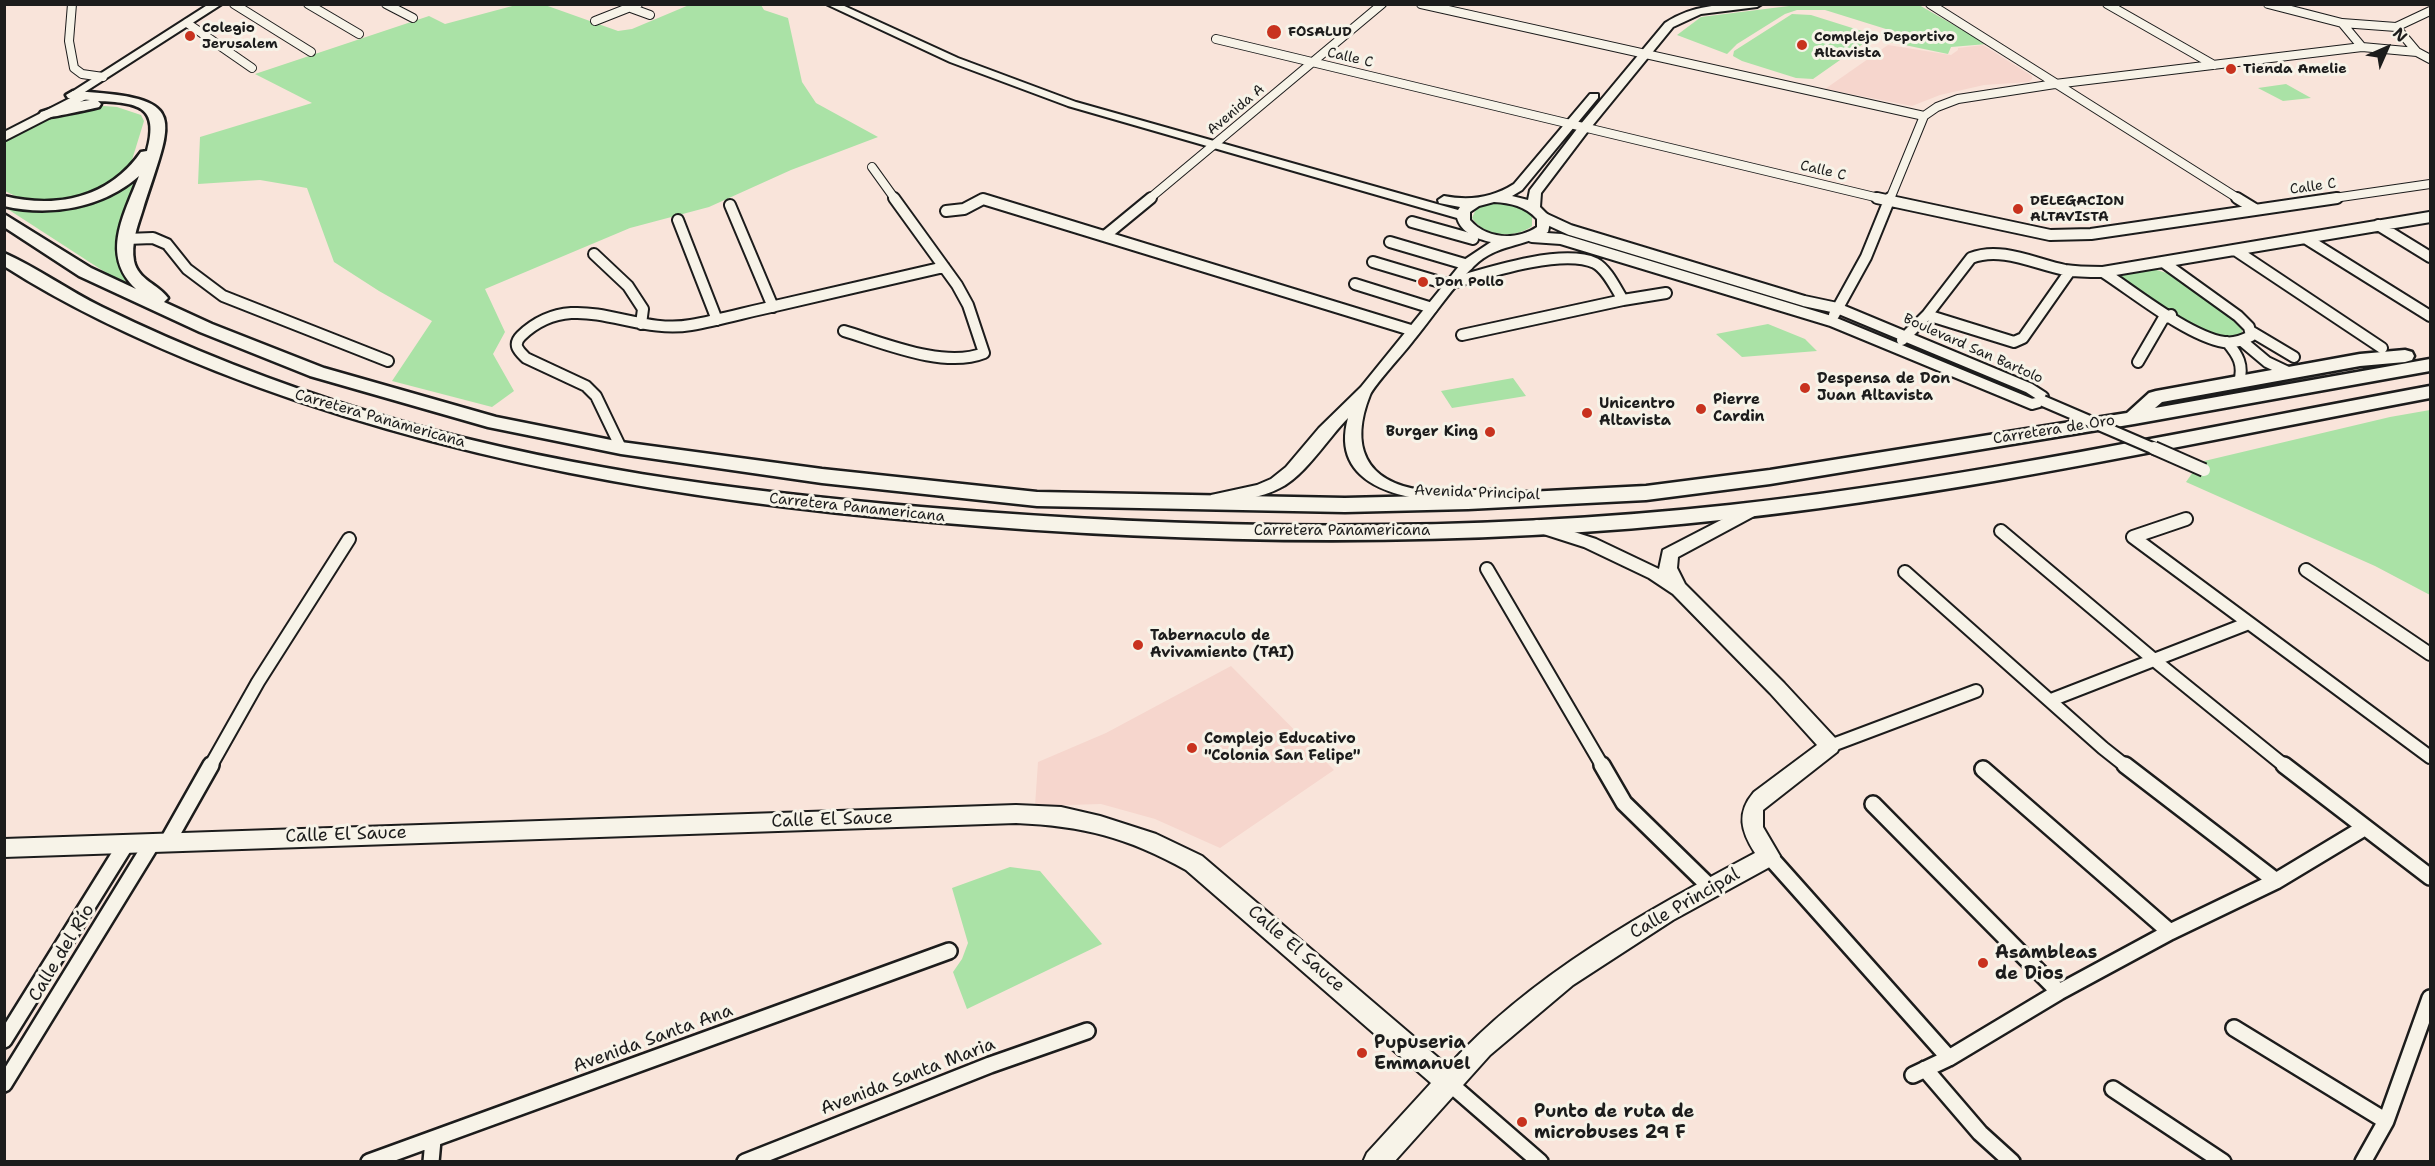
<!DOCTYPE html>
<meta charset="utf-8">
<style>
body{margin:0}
#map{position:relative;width:2435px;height:1166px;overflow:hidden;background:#f9e4da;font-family:"Shantell Sans",sans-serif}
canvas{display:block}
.frame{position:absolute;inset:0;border:6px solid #1c1c1c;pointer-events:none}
.north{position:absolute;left:2357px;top:18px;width:60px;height:60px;-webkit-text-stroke:4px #f7f3e8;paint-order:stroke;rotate:45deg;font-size:16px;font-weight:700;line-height:24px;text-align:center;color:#1c1c1c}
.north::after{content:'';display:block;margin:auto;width:21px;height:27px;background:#1c1c1c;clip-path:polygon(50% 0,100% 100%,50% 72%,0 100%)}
</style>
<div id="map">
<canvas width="2435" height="1166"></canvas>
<div class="frame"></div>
<div class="north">N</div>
</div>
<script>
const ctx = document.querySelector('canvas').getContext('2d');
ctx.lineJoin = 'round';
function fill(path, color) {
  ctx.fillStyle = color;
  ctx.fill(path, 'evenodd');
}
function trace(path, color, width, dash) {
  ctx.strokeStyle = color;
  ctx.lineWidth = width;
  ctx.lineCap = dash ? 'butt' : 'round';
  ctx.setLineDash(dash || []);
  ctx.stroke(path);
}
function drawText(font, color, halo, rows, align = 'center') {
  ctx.font = font + ' "Shantell Sans",sans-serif';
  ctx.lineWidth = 6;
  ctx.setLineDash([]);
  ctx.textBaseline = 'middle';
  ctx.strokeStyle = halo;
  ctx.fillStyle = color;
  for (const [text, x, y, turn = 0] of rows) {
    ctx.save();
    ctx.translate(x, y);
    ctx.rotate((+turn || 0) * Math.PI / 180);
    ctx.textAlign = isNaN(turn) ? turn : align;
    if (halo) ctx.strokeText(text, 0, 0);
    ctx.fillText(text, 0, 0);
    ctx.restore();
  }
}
fill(new Path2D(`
 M1888,45L1951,55L1958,50V48L1983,45L2032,76V79L2029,82L1984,85L1940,95L1912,106L1825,89Z
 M1231,666L1334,770L1220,848L1155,819L1101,804L1035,806L1038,762L1106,733Z`), '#f6d6cd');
fill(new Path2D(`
 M516,5H545L618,31L632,29L689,5H761L764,10L788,18L802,82L816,103L878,137L791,170L709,207L630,228L485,289L505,332L493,354L514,391L492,407L392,381L432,321L379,291L334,262L307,188L260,180L198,184L200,137L312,103L255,74L429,16L445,24Z
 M1797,5H1919L1987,44L1951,47L1948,54L1890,42L1902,34L1825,10H1797L1785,14L1737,44L1727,54L1677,35L1701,17Z
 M1792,14L1811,15L1865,32L1870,34V39L1813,79L1796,78L1742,61L1733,56L1734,51Z
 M2286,84L2311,98L2283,101L2258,88Z
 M104,106L117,107L141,115L144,121L128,173C89,194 47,214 5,191V141L64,111Z
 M134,182C121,225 109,243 128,287L6,208L33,210L119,190Z
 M1501,203L1520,207L1532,216V226C1516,239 1484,237 1472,218L1476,209L1483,205Z
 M2150,268L2170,274L2236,320L2242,328V335L2227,338L2205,332L2117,278L2118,273Z
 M1768,324L1805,339L1817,351L1742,357L1716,334Z
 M1513,378L1526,396L1452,408L1441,391Z
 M2430,410V595L2375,566L2186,482L2200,462L2390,417Z
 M1010,867L1040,871L1102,944L967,1009L953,972L962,959L968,943L952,888Z`), '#aae2a6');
const streetFar3 = new Path2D(`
 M72,4L69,41L74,68L82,74L103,77
 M234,4L311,52
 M308,4L359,34
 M386,4L413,18
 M1421,4L1924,116
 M1930,4L2239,199
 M2107,4L2214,65
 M2268,4L2342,23
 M628,7L650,15
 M595,21L638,4
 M187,23L252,68
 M2342,23L2396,27L2417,52L2362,47Z
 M2396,27L2430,11
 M1216,39L1883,199
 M2417,52L2430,59
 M872,167L895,199
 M1149,199L1382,4
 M1890,199L1924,116L1937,107L1958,99L2055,84L2362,47
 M2327,199L2430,184`);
const streetFar2 = new Path2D(`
 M1877,198L2050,235L2091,234L2337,198
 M2237,198L2255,209
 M730,205L773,307
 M946,211L964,209L983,199L1414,331
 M678,220L717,320
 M1412,222L1473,239
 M2378,225L2430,257
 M1106,235L1151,198
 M1532,237L1561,239L1831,321L2032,404L2043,401V397L2029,388L1837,308L1804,301L1570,230L1544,218
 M2305,238L2430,316
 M126,239L153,238L167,244L187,269L223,296L388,361
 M1390,242L1468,265
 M2235,250L2382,348
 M594,254L628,286L643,309L641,324
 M1373,262L1450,285
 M2103,272C2134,292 2188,336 2224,342C2234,344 2243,340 2251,336L2249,327L2238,316L2163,262
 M1452,283C1486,273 1562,248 1595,263C1607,269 1616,289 1623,300
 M1355,284L1432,308
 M1834,315L1866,257L1890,198
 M1927,315L2014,342L2023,338L2070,271
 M844,331C884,343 944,369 984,353L968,305L957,285L894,198
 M2252,332L2294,357
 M1462,335L1623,300L1666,293
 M1902,340L1927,315L1971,258C2001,246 2035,264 2065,270C2077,272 2090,272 2103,272L2430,217
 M2242,341L2267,362L2288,372
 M2227,342C2238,355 2244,365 2239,382
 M2138,362L2163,319L2171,315
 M621,448L596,396L586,386L526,358C519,351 512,345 521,336C574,285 631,336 691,325C719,320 747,312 775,306C831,293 888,280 944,267`);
const streetFar1 = new Path2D(`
 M2186,519L2133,537L2430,757
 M2001,531L2159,664L2286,767
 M1487,569L1603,767
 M2306,570L2430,654
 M1905,572L2103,748L2127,767
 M2051,700L2249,623
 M1830,746L1976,691
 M210,767L258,682L349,539`);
const street = new Path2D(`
 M1602,765L1624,803L1711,888
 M2125,765L2276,881
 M2284,765L2430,877
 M1983,769L2170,932
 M1873,804L2059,992
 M168,841L211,765
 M1769,856L1949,1058
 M2234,1028L2386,1121
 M4,1040L126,844
 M1925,1069L1980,1133L2012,1162
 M1913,1075L1949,1058L2059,992L2170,932L2276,881L2364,828
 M1448,1082L1540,1162
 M4,1084L152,843
 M2113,1089L2223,1162
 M369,1162L949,951
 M431,1162L433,1140
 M745,1162L990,1065L1087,1031
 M2363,1162L2386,1121L2430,998`);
const secondary = new Path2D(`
 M209,4H222L77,97H69L67,95Z
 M826,4H840L958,58L1076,102L1458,210L1460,207L1439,203L1438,200L1444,196C1469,201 1492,198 1514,184L1590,94H1598V98L1522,190L1512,196L1528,200L1530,190L1580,125L1665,23C1695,3 1728,4 1762,4L1757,7L1701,14L1673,27L1588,131L1541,193L1540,207L1551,218L1548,232C1523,248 1498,243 1474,266C1453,286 1432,318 1413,341C1405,352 1374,385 1370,395C1350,445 1364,482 1422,490C1445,493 1468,490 1491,489L1497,491L1499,495L1497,499C1487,502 1475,501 1465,501C1413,503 1328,490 1348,418C1328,438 1305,476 1280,488C1261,498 1238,500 1217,505L1211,503L1209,499L1211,495L1257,485L1271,479L1286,467L1319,428L1361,387L1464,260L1491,242C1476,239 1461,232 1457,218L1068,106L950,62ZM1494,202C1511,203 1525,206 1537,219V227C1516,241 1486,239 1470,220V212L1479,206Z
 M1752,504L1758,506L1761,510L1758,514L1678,557L1677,568L1685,584L1784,683L1837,740L1840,746L1837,752L1763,810V827L1780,856L1777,863L1673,920L1573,985L1490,1055L1394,1162H1363L1367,1153L1431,1083L1186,870C1127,837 1083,826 1016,823L4,857V839L1016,805L1061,807L1100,816L1156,834L1202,856L1448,1066C1533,973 1645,912 1755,853C1741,831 1736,813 1754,792L1817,745L1770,693L1673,594L1649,578L1584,547L1531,530L1528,526L1531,522L1537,520L1596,539L1659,569L1663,550Z`);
const primary = new Path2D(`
 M82,92L88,96L86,99L4,141V132Z`);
const highway = new Path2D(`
 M73,91C192,98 173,114 142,212C137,227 131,244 134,261C138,280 158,284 168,298L164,302L212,324L324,368L496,417L621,442L822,469L1037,492L1345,498L1468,495L1646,486L1770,470L2127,413L2149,393L2156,391L2360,354L2405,350L2412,352L2414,356L2412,360L2405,362L2360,366L2162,402L2155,408L2430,359V371L2134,424L1770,484L1646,500L1468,509L1345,512L1037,506L822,483L621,454L488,427L310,376L200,332L79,276L4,227V214L91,268L136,289C100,255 124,215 139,176C103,208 50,217 4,206V196C57,209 109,198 141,152L147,151C160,105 137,103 98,101L101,104L99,107C91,109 46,119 41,118L39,115L41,112L66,104L90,100L68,98L66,95Z
 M4,253C38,268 69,291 102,307C188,349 278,384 369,412C548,467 735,491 921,507C1189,530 1462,534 1730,505C1965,479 2197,429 2430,386V398C2198,442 1966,493 1730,519C1469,548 1195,545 933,522C688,501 447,462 216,371C143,342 71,309 4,266Z`);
trace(streetFar3, '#1c1c1c', 10);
trace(streetFar2, '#1c1c1c', 14);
trace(streetFar1, '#1c1c1c', 16);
trace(street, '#1c1c1c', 20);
trace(secondary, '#1c1c1c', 4);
trace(primary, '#1c1c1c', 4);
trace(highway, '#1c1c1c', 5);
trace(streetFar3, '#f7f3e8', 8);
trace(streetFar2, '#f7f3e8', 10);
trace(streetFar1, '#f7f3e8', 12);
trace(street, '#f7f3e8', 15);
fill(secondary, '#f7f3e8');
fill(primary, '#f7f3e8');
fill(highway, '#f7f3e8');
const streetBridgeFar1 = new Path2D(`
 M2043,401L2157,450`);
const streetBridge = new Path2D(`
 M2154,448L2204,470`);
trace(streetBridgeFar1, '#1c1c1c', 14, []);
trace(streetBridge, '#1c1c1c', 16, []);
trace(streetBridgeFar1, '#f7f3e8', 10);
trace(streetBridge, '#f7f3e8', 12);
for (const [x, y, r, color] of [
 [1274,32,8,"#c8321e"],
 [190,36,6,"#c8321e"],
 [1802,45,6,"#c8321e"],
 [2231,69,6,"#c8321e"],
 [2018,209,6,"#c8321e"],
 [1423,282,6,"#c8321e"],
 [1805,388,6,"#c8321e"],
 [1701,409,6,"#c8321e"],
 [1587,413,6,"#c8321e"],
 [1490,432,6,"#c8321e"],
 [1138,645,6,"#c8321e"],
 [1192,748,6,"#c8321e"],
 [1983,963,6,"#c8321e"],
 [1362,1053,6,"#c8321e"],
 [1522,1122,6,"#c8321e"]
]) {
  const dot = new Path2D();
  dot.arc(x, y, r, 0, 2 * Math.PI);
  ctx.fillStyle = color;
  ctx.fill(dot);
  trace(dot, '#f7f3e8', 2);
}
drawText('bold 14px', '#1c1c1c', '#f7f3e8', [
 ["Colegio",202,28],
 ["Jerusalem",202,44],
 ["FOSALUD",1288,32],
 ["Complejo Deportivo",1814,37],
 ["Altavista",1814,53],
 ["Tienda Amelie",2243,69],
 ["DELEGACION",2030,201],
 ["ALTAVISTA",2030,217],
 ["Don Pollo",1435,282]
], 'left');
drawText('14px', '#1c1c1c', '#f7f3e8', [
 ["Calle C",1350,58,13],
 ["Avenida A",1236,110,-40],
 ["Calle C",1823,171,13],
 ["Calle C",2313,187,-8],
 ["Boulevard San Bartolo",1973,349,24]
]);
drawText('bold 15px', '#1c1c1c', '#f7f3e8', [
 ["Despensa de Don",1817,379],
 ["Juan Altavista",1817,396],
 ["Pierre",1713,400],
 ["Cardin",1713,417],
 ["Unicentro",1599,404],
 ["Altavista",1599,421],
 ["Burger King",1478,432,"right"],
 ["Tabernaculo de",1150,636],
 ["Avivamiento (TAI)",1150,653],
 ["Complejo Educativo",1204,739],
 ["\"Colonia San Felipe\"",1204,756]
], 'left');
drawText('15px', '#1c1c1c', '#f7f3e8', [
 ["Carretera Panamericana",380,419,16],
 ["Carretera de Oro",2054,430,-9],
 ["Avenida Principal",1477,493,2],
 ["Carretera Panamericana",857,508,6],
 ["Carretera Panamericana",1342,531]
]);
drawText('18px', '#1c1c1c', '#f7f3e8', [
 ["Calle El Sauce",832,820,-2],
 ["Calle El Sauce",346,835,-2],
 ["Calle Principal",1685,904,-30],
 ["Calle El Sauce",1296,949,41],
 ["Calle del Río",62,953,-59],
 ["Avenida Santa Ana",653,1039,-20],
 ["Avenida Santa Maria",908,1077,-21]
]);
drawText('bold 18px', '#1c1c1c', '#f7f3e8', [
 ["Asambleas",1995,953],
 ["de Dios",1995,974],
 ["Pupuseria",1374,1043],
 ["Emmanuel",1374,1064],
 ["Punto de ruta de",1534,1112],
 ["microbuses 29 F",1534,1133]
], 'left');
</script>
